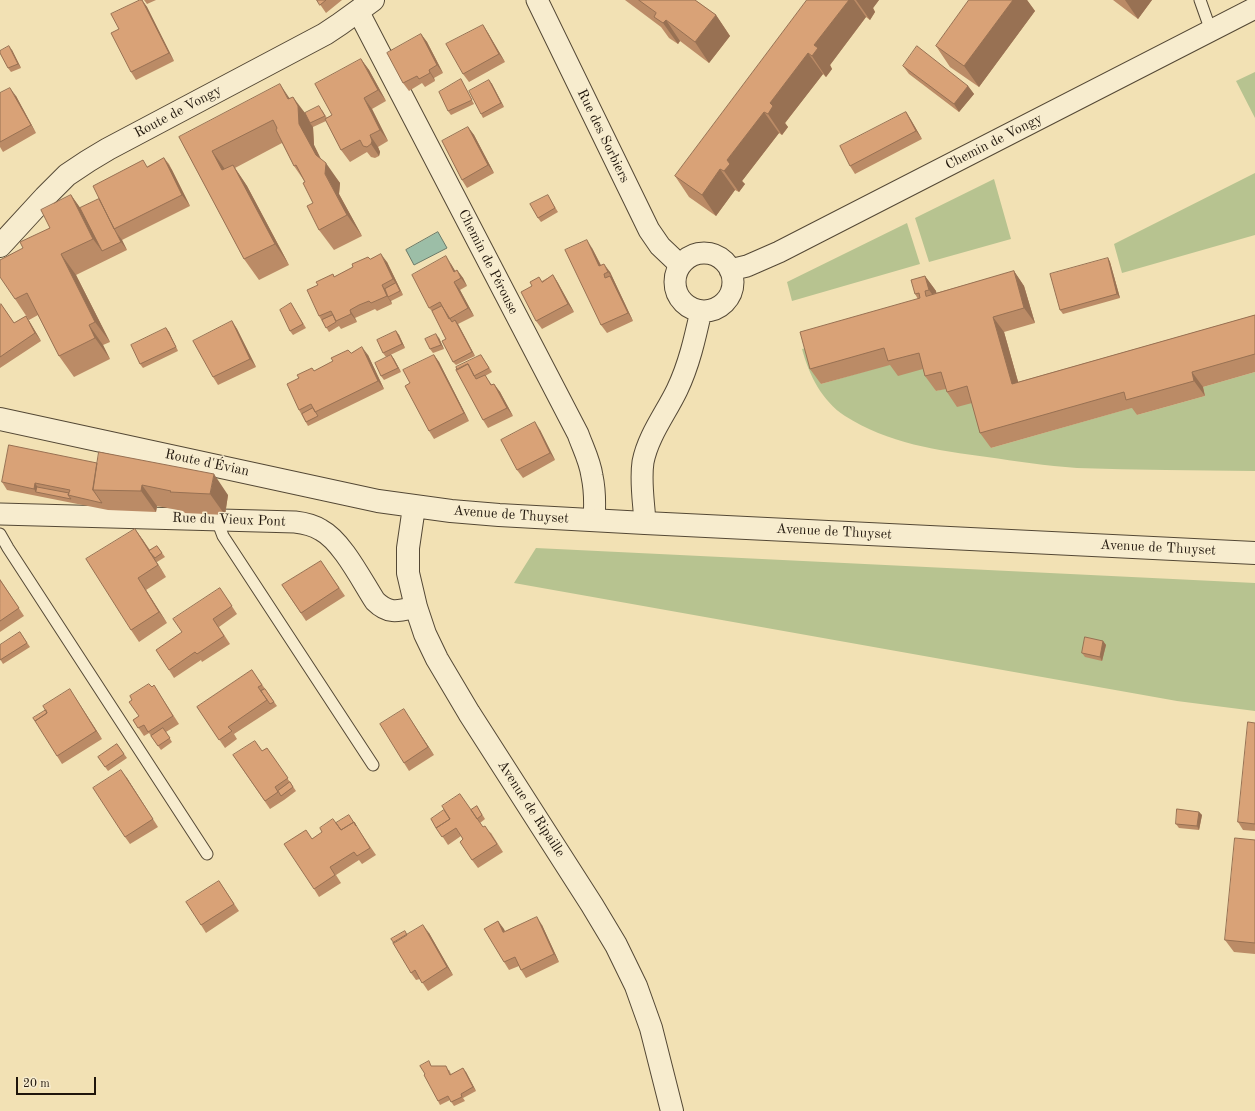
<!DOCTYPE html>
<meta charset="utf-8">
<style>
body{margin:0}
#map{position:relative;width:1255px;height:1111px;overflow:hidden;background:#f2e1b4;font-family:"Old Standard TT",serif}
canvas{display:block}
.scale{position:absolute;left:16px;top:1077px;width:80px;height:18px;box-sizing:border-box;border:2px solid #1f150b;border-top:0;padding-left:5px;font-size:12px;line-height:14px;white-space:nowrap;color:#1f150b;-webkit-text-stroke:3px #f7ecce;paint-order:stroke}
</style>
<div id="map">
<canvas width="1255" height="1111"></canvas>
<div class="scale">20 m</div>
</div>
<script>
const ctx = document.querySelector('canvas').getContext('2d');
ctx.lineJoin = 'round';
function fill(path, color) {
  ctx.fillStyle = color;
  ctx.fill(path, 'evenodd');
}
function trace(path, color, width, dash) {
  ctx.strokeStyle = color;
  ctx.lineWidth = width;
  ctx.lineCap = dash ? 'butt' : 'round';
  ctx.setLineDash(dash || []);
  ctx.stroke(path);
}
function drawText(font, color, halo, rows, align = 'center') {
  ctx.font = font + ' "Old Standard TT",serif';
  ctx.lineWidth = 3;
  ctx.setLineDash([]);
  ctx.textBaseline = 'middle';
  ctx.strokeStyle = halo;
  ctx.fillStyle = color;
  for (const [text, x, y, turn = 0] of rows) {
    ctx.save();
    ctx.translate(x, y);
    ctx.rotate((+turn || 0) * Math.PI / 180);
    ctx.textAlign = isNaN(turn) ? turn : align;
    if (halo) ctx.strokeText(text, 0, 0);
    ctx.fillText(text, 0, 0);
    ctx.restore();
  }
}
fill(new Path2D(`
 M1255,72V118L1236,81Z
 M1255,173V235L1122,273L1114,244Z
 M994,179L1011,239L929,262L915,218Z
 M907,223L920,264L792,301L787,282Z
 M810,347L821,384L894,363L929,368L936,391L951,387L977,401L991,448L1135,407L1137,415L1205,396L1203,387L1255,372V471C1196,470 1136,470 1077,468C1046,466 1016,461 987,457C939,451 887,443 845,416C822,401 809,375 802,349Z
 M536,548L1255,583V711L1177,701L514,583Z`), '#b7c390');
const water = new Path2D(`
 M438,232L447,248L414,265L406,250Z`);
fill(water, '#9cbea7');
trace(water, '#6a7a69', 1);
const service = new Path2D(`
 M1200,0L1211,31
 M219,520L220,528L223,536L373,765
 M0,534L8,548L207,854`);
const minor = new Path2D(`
 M537,0L649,230L660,246L680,265
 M358,11L578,434C583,448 590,461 592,476C595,490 595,506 594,520
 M675 282a29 29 0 1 1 58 0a29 29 0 1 1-58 0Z
 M730,270L747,266L779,252L1255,8
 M0,514L295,522C304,523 313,525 321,530C342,541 362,581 375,601C389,615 399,611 416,607
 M645,523C644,503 640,482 643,462C648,436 666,413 677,390C689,365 695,338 701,311`);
const tertiary = new Path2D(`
 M0,246L45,197L67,175L88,161L108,149L325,34L340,24L373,0
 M0,419L378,501L451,511L499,515L645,523L1255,553
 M414,507L408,548V573L416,607L425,634L437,659L469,713L592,905L616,945L636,986L651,1028L672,1111`);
trace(service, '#544835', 13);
trace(minor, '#544835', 23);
trace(tertiary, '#544835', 24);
trace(service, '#f7ecce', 11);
trace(minor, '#f7ecce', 21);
trace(tertiary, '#f7ecce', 22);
fill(new Path2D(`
 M142,0L147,7L174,61L136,80L131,72L119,29Z
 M144,0H156L147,4Z
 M317,0H342L326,13Z
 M625,0H695L716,15L730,36L709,63L680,41L678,44L669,38L661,27Z
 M807,0H879L873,8L875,12L870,20L866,17L830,65L832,69L826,77L823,74L785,123L788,127L782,135L779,133L742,181L745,184L739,192L735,190L716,216L689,197L675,176Z
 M969,0H1027L1035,11L979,87L950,67L936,46Z
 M1113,0H1152L1138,19Z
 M483,25L488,33L505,62L469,82L463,74Z
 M421,34L427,42L443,73L434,78L435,81L425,87L422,83L409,91L403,83Z
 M12,50L21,68L11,72L8,68Z
 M361,59L369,70L386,101L372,109L388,141L378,147L380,152L379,156L375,158L371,157L367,152L350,162L341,150L326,121L313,127L314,145L321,160L340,183L339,194L362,236L334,250L319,230L313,203L305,182L294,166L282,143L235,168L247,186L289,265L259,280L244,259L179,137L290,98L305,113L322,110L327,118L332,115Z
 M903,66L968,86L974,94L959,112L909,74Z
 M461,79L463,83L474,104L451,115L448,111Z
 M489,80L492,84L504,107L483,118L481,114Z
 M0,93L16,96L36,133L3,152L0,147Z
 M906,112L911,120L922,139L855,174L850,166Z
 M468,127L474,135L494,173L467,188L462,180Z
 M164,158L169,164L190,206L122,240L127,250L76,275L110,342L103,345L110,359L74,377L59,356L38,315L29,320L15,299L23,248L50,228L71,195L80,208L99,199L148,166Z
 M550,199L558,212L541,222L538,218Z
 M592,248L601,265L610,272L633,321L607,333L601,325Z
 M1108,258L1110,262L1120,298L1063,314L1060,310Z
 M370,259L387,262L403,295L391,301L392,304L377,311L375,309L355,318L357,322L341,329L339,326L329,332L319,316L318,285Z
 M451,264L455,271L457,270L463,278L467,286L460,290L474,316L458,324L475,356L456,365L453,362L446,339L432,311L429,308Z
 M1014,271L1024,286L1035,323L1004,332L1018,382L1255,315V372L1203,387L1205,396L1137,415L1132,408L991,448L980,433L972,403L957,407L947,392L946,389L936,391L925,376L923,369L898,376L890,365L821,384L810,369L918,299L915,294L925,276L936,291V293Z
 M553,275L558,283L574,312L542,329L536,321L542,281Z
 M291,303L306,328L293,335L290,331Z
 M1,304L14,323L26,316L31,324L41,341L0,368V305Z
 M232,321L237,329L256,367L218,385L213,377Z
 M166,328L169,332L178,351L143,368L140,364Z
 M396,331L399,335L405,348L386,357L383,353Z
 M439,338L444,349L433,353L430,349Z
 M351,353L368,355L384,389L308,426L299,410L314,371Z
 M391,355L394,359L401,372L384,380L381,376Z
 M434,355L439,362L469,421L434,439L429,431L410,383Z
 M481,355L492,372L485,376L492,385L494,384L500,392L513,416L488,428L483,420L457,370Z
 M540,430L555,460L523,478L517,470Z
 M9,445L228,495L225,515L185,513L183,511L157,506L156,512L108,510L7,490L2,482Z
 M135,529L150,550L157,546L165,557L157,562L156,561L166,577L146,590L167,623L139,642L131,630Z
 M321,561L345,596L306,621L282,585Z
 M0,579L24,616L0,632Z
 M220,588L237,614L219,627L230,644L202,662L201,660L174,678L169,670L182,632Z
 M20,632L30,647L3,664L0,659Z
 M1103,641L1106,645L1102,661L1085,657L1082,653Z
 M252,670L277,706L234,734L237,739L225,748L197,707Z
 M159,693L179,724L166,732L172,742L161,750L149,733L144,736L133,720L139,716Z
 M75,697L102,739L62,764L57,756Z
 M409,717L434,755L409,771L404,763Z
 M1255,723V831L1243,830L1238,822Z
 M117,744L127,758L108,771L98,757Z
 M267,748L296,791L284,800L282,798L284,800L270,809L233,755L262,751Z
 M127,778L158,827L130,844L125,837Z
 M477,806L485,819L480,823L483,827L491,833L503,852L478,868L472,860L463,839L461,836L448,845L431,819L471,810Z
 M1199,812L1202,815L1199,830L1179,828L1176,824Z
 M336,823L359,830L376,855L362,864L359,860L336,875L341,883L319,897L314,889L312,839Z
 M1255,840V954L1234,952L1225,940Z
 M219,881L239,911L206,933L201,925Z
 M498,921L505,932L542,925L559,962L526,978L521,970L519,966L509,970L504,962Z
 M429,933L453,975L428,991L420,979L416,980L411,973L407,935Z
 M432,1066L449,1070L451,1074L466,1072L476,1091L463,1098L465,1101L454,1106L450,1100L440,1105L438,1101L425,1074Z`), '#bb8b66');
fill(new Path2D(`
 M142,0L147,7L174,61L169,53Z
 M849,0H854L866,17L830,65L832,69L826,77L812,56L814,45Z
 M856,0H879L873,8L875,12L870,20Z
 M1013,0H1027L1035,11L979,87L964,66Z
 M1125,0H1152L1138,19Z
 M716,15L730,36L709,63L695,42Z
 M666,20L680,41L678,44L663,23Z
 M483,25L488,33L505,62L499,54Z
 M421,34L427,42L443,73L437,65Z
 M9,46L12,50L21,68L18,64Z
 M808,53L823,74L785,123L788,127L782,135L768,114L770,103Z
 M361,59L369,70L386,101L378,90Z
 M429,70L434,78L435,81L430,73Z
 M489,80L492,84L504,107L501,103Z
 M280,84L294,105L293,97L308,117L310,123L313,127L314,145L325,167L326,163L340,183L339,194L362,236L347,215L299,124L288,99Z
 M968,86L974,94L959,112L954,104Z
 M10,88L16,96L36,133L31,125Z
 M364,98L372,109L388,141L380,130Z
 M764,112L779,133L742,181L745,184L739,192L724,171L727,160Z
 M906,112L911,120L922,139L916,131Z
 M468,127L474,135L494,173L488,165Z
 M370,135L378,147L380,152L379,156L371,144Z
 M212,151L227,172L222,170Z
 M164,158L172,170L190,206L182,195Z
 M233,165L247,186L289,265L275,244Z
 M720,169L735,190L716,216L702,195Z
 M71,195L86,216L102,251L93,239Z
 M116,232L122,240L127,250L121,242Z
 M587,240L592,248L605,274L599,266Z
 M61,254L76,275L110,342L95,322Z
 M381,254L387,262L403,295L393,279Z
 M446,256L451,264L460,279L454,272Z
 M1108,258L1110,262L1120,298L1117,294Z
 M604,264L610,272L633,321L628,313L610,276H611L608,272Z
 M457,270L463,278L467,286L461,278Z
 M1014,271L1024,286L1035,323L1024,308Z
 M553,275L558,283L574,312L568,304Z
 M925,276L936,291L940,305L929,290Z
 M454,282L460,290L474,316L468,308Z
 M382,285L388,293V297L391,301L392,304L387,296Z
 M350,310L355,318L357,322L351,314Z
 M26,316L31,324L41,341L35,333Z
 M993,317L1004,332L1023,399L1012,384Z
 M455,320L458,324L475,356L472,352Z
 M232,321L237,329L256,367L250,359Z
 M89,325L103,345L110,359L95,338Z
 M166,328L169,332L178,351L176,347Z
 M396,331L399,335L405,348L402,344Z
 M436,334L439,338L444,349L441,345Z
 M362,347L368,355L384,389L378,381Z
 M391,355L394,359L401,372L398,368Z
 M434,355L439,362L469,421L464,413Z
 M1192,372L1203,387L1205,396L1194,381Z
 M494,384L500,392L513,416L507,408Z
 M535,422L540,430L555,460L550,453Z
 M214,474L228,495L225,515L210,494Z
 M35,483L40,491L36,492L34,489Z
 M142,485L157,506L156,512L141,491Z
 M135,529L143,540L166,577L158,565Z
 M138,578L146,590L167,623L159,612Z
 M1103,641L1106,645L1102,661L1100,657Z
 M70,689L75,697L102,739L96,731Z
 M404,709L409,717L434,755L428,747Z
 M121,770L127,778L158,827L153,819Z
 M1199,812L1202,815L1199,830L1197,826Z
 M537,917L542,925L559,962L554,954Z
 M498,921L504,929L509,940L503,932Z
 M423,925L429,933L453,975L447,967Z
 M463,1068L466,1072L476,1091L473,1087Z`), '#987153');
const building = new Path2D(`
 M140,0H142L169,53L131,72L111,33L119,29L111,14Z
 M317,0H326L320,5Z
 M639,0H695L716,15L695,42L666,20L663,23L654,17L656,13Z
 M807,0H849L814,45L818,48L812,56L808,53L770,103L773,106L768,114L764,112L727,160L730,164L724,171L720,169L702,195L675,176Z
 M969,0H1013L964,66L936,46Z
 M483,25L499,54L463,74L446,44Z
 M421,34L437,65L429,70L430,73L419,79L417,76L403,83L387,53Z
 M9,46L18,64L8,68L0,53V51Z
 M917,46L968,86L954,104L903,66Z
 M361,59L378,90L364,98L380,130L370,135L372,141L371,144L367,147L363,146L360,140L341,150L325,119L332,115L315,84Z
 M461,79L472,100L448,111L439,92Z
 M489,80L501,103L481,114L469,91Z
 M280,84L288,99L293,97L298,106L299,124L316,155L326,163L325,174L347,215L319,230L307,206L313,203L303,183L305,182L296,165L294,166L276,130L277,128L273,120L212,151L222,170L233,165L275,244L244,259L179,137Z
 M10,88L31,125L0,142V93Z
 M319,106L325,116L310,123L305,113Z
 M906,112L916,131L850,166L840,146Z
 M468,127L488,165L462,180L442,141Z
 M164,158L182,195L114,229L93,186L143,160L147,167Z
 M71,195L93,239L61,254L95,322L89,325L95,338L59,356L27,293L15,299L0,277V260L23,248L20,242L50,228L41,210Z
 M548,195L555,208L538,218L530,204Z
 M99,199L121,242L102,251L80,208Z
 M587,240L599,266L604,264L608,272L604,274L605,278L610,276L628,313L601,325L565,250Z
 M381,254L393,279L382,285L387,296L371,303L369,301L359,305L350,310L351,314L336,321L331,311L319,316L307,290L318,285L316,282L333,274L334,277L353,267L352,264L368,257L370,259Z
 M446,256L454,272L457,270L461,278L454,282L468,308L449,319L440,302L429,308L412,275Z
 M1108,258L1117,294L1060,310L1050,274Z
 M1014,271L1024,308L993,317L1012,384L1255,315V354L1192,372L1194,381L1126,400L1124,392L980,433L967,386L947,392L941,372L925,376L919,353L888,361L884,348L810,369L800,332L920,298L919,293L915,294L911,280L925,276L929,290L925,291L926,296Z
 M553,275L568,304L536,321L521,292L532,286L530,282L539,277L542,282Z
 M396,283L400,291L388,297L385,289Z
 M291,303L303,324L290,331L280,310Z
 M1,304L14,323L26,316L35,333L0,357V305Z
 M442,306L452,322L455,320L472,352L453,362L442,341L446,339L432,311Z
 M333,315L336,322L326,328L322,320Z
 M232,321L250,359L213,377L193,341Z
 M166,328L176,347L140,364L131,345Z
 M396,331L402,344L383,353L377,340Z
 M436,334L441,345L430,349L425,339Z
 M362,347L378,381L315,412L311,404L299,410L287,384L299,378L297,375L312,368L314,371L333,361L331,358L348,350L351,353Z
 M391,355L398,368L381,376L375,363Z
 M434,355L464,413L429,431L405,386L410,383L403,370Z
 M481,355L489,368L474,376L468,364L457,370L456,367Z
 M468,364L476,379L485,375L491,385L494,384L507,408L483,420L456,370Z
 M313,408L318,416L306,422L302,414Z
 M535,422L550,453L517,470L501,440Z
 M9,445L97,463L93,490L102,503L68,495L70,490L35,483L34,489L2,482Z
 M99,452L214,474L210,494L170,492L171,491L142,485L141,491L93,490Z
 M37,487L69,493L68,495L71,499L36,492Z
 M135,529L158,565L138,578L159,612L131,630L86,559Z
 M157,546L162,553L155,558L149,551Z
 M321,561L339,588L301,613L282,585Z
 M0,580L19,608L0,621Z
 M220,588L232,606L213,619L224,636L197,654L195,652L169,670L156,650L182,632L173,619Z
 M20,632L27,643L0,660V645Z
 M1085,637L1103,641L1100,657L1082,653Z
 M252,670L262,685L258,687L267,700L228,727L232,731L219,740L197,707Z
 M149,684L152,687L154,685L173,716L148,732L144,725L138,728L133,720L139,716L129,702L132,700L130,696Z
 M70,689L96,731L57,756L35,721L47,713L43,706Z
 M265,689L274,702L270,704L261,691Z
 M404,709L428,747L404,763L380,724Z
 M46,710L47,713L35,721L33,718Z
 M1248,722L1255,723V824L1238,822Z
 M163,728L170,738L158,746L151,736Z
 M255,741L262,751L267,748L288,778L275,787L278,792L265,801L233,755Z
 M117,744L124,754L105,767L98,757Z
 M121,770L153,819L125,837L93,788Z
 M290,782L293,787L281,796L278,791Z
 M460,794L483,827L485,826L497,844L472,860L460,842L463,839L456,828L442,837L436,828L450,819L442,806Z
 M477,806L482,815L477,819L471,810Z
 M1177,809L1199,812L1197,826L1176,824Z
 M444,810L450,819L436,828L431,819Z
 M349,815L356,826L354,822L341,830L336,823Z
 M333,819L341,830L354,822L370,848L357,856L354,852L330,867L335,875L314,889L284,844L306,830L312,839L322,832L320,828Z
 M1235,838L1255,840V943L1225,940Z
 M219,881L234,904L201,925L186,902Z
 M537,917L554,954L521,970L515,957L504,962L484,929L498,921L503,932Z
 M423,925L447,967L422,983L415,970L411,973L393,943Z
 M405,931L407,935L394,943L391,939Z
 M429,1061L431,1066H446L450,1075L463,1068L473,1087L461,1094L462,1097L451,1102L448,1096L438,1101L424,1075L425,1074L420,1066Z`);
fill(building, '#d9a277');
trace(building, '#987153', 1);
drawText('14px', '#1f150b', '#f7ecce', [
 ["Route de Vongy",178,112,-28],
 ["Rue des Sorbiers",603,136,64],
 ["Chemin de Vongy",994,142,-27],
 ["Chemin de Pérouse",488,262,63],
 ["Route d'Évian",207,463,12],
 ["Avenue de Thuyset",511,515,4],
 ["Rue du Vieux Pont",229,520,2],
 ["Avenue de Thuyset",834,532,3],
 ["Avenue de Thuyset",1158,548,3],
 ["Avenue de Ripaille",531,809,57]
]);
</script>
